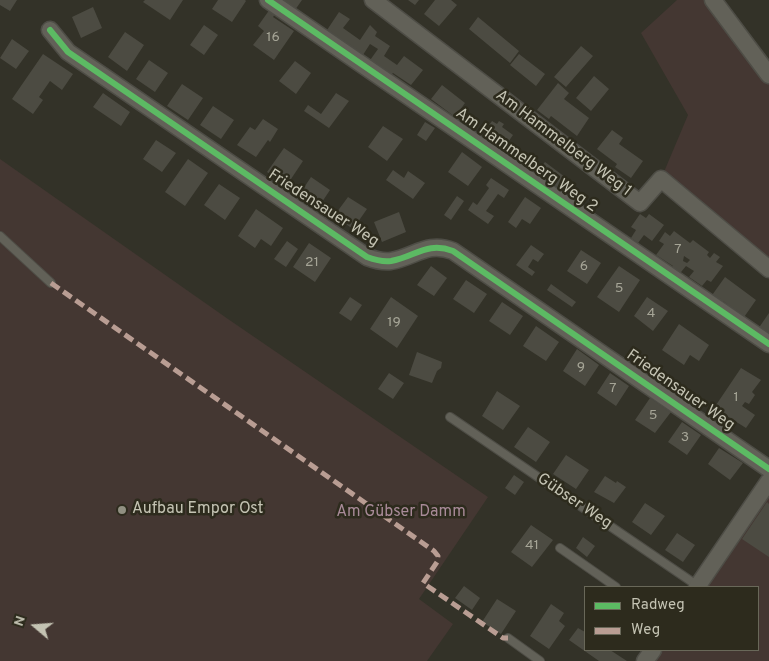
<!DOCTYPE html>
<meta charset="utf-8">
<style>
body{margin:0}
#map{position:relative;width:769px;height:661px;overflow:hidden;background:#333228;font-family:Overpass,sans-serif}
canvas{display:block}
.legend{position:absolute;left:584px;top:586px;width:175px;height:65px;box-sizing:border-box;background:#2d2b1d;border:1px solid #696859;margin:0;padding:6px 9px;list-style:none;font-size:15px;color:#c4c3b3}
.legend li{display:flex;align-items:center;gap:10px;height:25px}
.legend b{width:25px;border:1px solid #696859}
.north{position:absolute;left:10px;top:601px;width:50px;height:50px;-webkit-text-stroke:4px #2d2b1d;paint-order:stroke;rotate:288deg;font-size:14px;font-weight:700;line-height:20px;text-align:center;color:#c4c3b3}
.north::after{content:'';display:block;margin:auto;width:18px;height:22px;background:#c4c3b3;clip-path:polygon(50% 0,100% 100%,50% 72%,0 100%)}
</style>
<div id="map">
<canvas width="769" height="661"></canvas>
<ul class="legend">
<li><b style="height:6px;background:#5cba63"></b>Radweg</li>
<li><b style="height:6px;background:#b99d93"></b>Weg</li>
</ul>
<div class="north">N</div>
</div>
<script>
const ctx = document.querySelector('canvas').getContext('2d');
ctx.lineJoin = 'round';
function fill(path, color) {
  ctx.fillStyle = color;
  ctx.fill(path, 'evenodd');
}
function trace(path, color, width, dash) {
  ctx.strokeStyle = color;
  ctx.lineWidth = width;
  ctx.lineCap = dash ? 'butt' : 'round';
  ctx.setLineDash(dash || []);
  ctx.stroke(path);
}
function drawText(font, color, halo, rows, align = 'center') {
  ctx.font = font + ' Overpass,sans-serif';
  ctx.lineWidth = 5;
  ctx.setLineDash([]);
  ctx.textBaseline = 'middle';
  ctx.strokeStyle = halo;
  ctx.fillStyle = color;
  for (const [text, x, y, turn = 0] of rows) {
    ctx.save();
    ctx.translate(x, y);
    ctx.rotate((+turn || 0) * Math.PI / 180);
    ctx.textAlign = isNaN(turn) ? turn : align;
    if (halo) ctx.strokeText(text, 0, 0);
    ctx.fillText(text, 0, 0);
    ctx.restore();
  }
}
fill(new Path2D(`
 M677,0H713L769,75V269L661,179L688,115L641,33Z
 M0,159L228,319L488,497L419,599L453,624L427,661H0Z
 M769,482V661H645L653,650H758V587H697Z`), '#443732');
fill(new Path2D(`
 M0,0H17L10,11L0,5Z
 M145,0H183L170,20L143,2Z
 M218,0H245L246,1L232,22L212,9Z
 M280,0H302L295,10Z
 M408,0H419L415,5Z
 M435,0H451L457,5L439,26L424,14Z
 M93,7L102,28L81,38L72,17Z
 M270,9L276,13L273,17L294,31L274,60L253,45L264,31L258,26Z
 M339,12L350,19L343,28L360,40L370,25L377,32L375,36L390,46L384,56L397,65L404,56L423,70L411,85L393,73L389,77L368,63L378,49L370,44L361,58L328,35L330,32L327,30Z
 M478,17L519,51L510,63L469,29Z
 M204,25L218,35L204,55L190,45Z
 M125,32L144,45L127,71L108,57Z
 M12,39L29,51L16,69L0,58Z
 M581,46L593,56L566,87L554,77Z
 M43,54L73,74L62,90L50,81L39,97L43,100L33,114L12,99Z
 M519,54L545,74L536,86L510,65Z
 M149,60L168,73L155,92L136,79Z
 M295,61L311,73L296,94L279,81Z
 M594,76L609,89L591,111L576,98Z
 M558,83L569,93L564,99L589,118L577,136L551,116L549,119L537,110Z
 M182,84L203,98L188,120L167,106Z
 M442,85L465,103L455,117L431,99Z
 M103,93L130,112L121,126L93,107Z
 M336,93L349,101L329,128L304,111L308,105L321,114Z
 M213,106L234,120L221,139L200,125Z
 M263,119L278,129L270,142L268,140L256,157L237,145L250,127L255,130Z
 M492,121L497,124L499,121L504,124L502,127L513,135L506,145L501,142L498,146L482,135Z
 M425,122L435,128L426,141L417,135Z
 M383,126L403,139L387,161L368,147Z
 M612,130L623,138L619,144L643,161L631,178L615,167L617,164L597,149Z
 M156,140L176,153L162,172L143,159Z
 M284,148L303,161L287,185L267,172Z
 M462,152L482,167L468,186L448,172Z
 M188,159L208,173L185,206L165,192Z
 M545,162L569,180L561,190L537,172Z
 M393,170L404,178L408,171L425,183L413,199L386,180Z
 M311,177L330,190L320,205L301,192Z
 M491,178L509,190L504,198L498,194L486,211L494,216L488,224L468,210L473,202L477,205L489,188L486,185Z
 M219,184L240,198L225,220L204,205Z
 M457,196L464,201L451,220L444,215Z
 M348,197L367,209L353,229L334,216Z
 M525,197L541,208L530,224L522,219L516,228L508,222Z
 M256,209L283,228L271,246L261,239L255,248L238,236Z
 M399,212L406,232L382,242L374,222Z
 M640,214L646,218L649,214L664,225L652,241L644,235L638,243L631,238L636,230L631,227Z
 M674,231L690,243L693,240L709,252L707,255L710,258L714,253L720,257L716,262L723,266L711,282L707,280L702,286L689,277L694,271L686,266L677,277L669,271L673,266L656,255L664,244L659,241L665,232L670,236ZM684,256L690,260L687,263L683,261Z
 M287,241L298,249L286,267L274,259Z
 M309,243L331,258L315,282L293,267Z
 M531,245L544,254L538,262L533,259L528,267L535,272L532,276L516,265Z
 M581,250L601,263L587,284L567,271Z
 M431,266L447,278L434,296L417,285Z
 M619,266L640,280L619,312L597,297Z
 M725,277L756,300L742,320L725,308L727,304L723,301L720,305L710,298Z
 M466,280L487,294L474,313L453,299Z
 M551,284L576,302L572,307L547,290Z
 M350,297L362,305L351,321L339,313Z
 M391,297L418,316L397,348L370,329Z
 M647,297L668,311L653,331L634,316Z
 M502,302L523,316L510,335L489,321Z
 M769,313V336L758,329Z
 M679,324L709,345L699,361L690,355L684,365L662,350Z
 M536,326L559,342L546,361L523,346Z
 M577,349L599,365L585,386L563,371Z
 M417,352L442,362L441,368L437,371L432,383L409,375Z
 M741,368L761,380L752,392L755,395L749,404L745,402L742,406L755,415L746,428L714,408Z
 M389,373L404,383L393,399L378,389Z
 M610,373L629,386L616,406L597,393Z
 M497,391L520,406L503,430L482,416Z
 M650,398L671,412L655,433L635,420Z
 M682,422L701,435L687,455L668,442Z
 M528,427L550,442L536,462L514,447Z
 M719,448L743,463L730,480L708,464Z
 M566,455L589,470L576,489L553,474Z
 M514,475L524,482L515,495L505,488Z
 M605,476L616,483L617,481L626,487L614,503L594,492Z
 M767,502L769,504V557L742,539Z
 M645,503L665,516L651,535L632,522Z
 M531,525L553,540L532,567L511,552Z
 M677,533L695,545L683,562L665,550Z
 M583,537L595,546L587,557L576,548Z
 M464,586L480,598L472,610L455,598Z
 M497,599L516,611L501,634L482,622Z
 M551,604L564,613L559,621L565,626L549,649L530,636Z
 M578,628L585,632V650H610L627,661H599L569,640Z`), '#4c4b42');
const service = new Path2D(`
 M0,236L51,283
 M450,417L698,586
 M560,548L616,587
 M508,638L540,661`);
const minor = new Path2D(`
 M268,0L769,344
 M373,0L640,203L661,179L769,269
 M713,0L769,75
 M50,30L68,52L367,257C375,260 383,262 391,261C415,257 427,241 453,251L769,469
 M697,587L769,481
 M645,661L653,650`);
trace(service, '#4e4d46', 10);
trace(minor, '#4e4d46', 19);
trace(service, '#626158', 8);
trace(minor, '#626158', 16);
trace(new Path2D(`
 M51,283L434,551L438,556L437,562L423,583L503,638H508`), '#b99d93', 5, [10, 5]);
trace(new Path2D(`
 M268,0L769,344
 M50,30L68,52L367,257C375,260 383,262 391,261C415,257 427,241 453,251L769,469`), '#5cba63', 6);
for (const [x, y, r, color] of [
 [122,510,5,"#919082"]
]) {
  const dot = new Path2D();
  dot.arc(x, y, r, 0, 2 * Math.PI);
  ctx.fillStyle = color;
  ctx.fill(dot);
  trace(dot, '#2d2b1d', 2);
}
drawText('14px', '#a6a597', null, [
 ["16",273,38],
 ["7",678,250],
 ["21",312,263],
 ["6",584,267],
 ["5",619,289],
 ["4",651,314],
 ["19",394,323],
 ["9",581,368],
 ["7",613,389],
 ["1",736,398],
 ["5",653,416],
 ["3",685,438],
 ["41",532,546]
]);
drawText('16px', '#c4c3b3', '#2d2b1d', [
 ["Am Hammelberg Weg 1",563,144,37],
 ["Am Hammelberg Weg 2",526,161,35],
 ["Friedensauer Weg",323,209,33],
 ["Friedensauer Weg",680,391,35],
 ["Gübser Weg",574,502,34]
]);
drawText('16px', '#c4c3b3', '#2d2b1d', [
 ["Aufbau Empor Ost",132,510]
], 'left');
drawText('16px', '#a88a98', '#2d2b1d', [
 ["Am Gübser Damm",401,513]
]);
</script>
